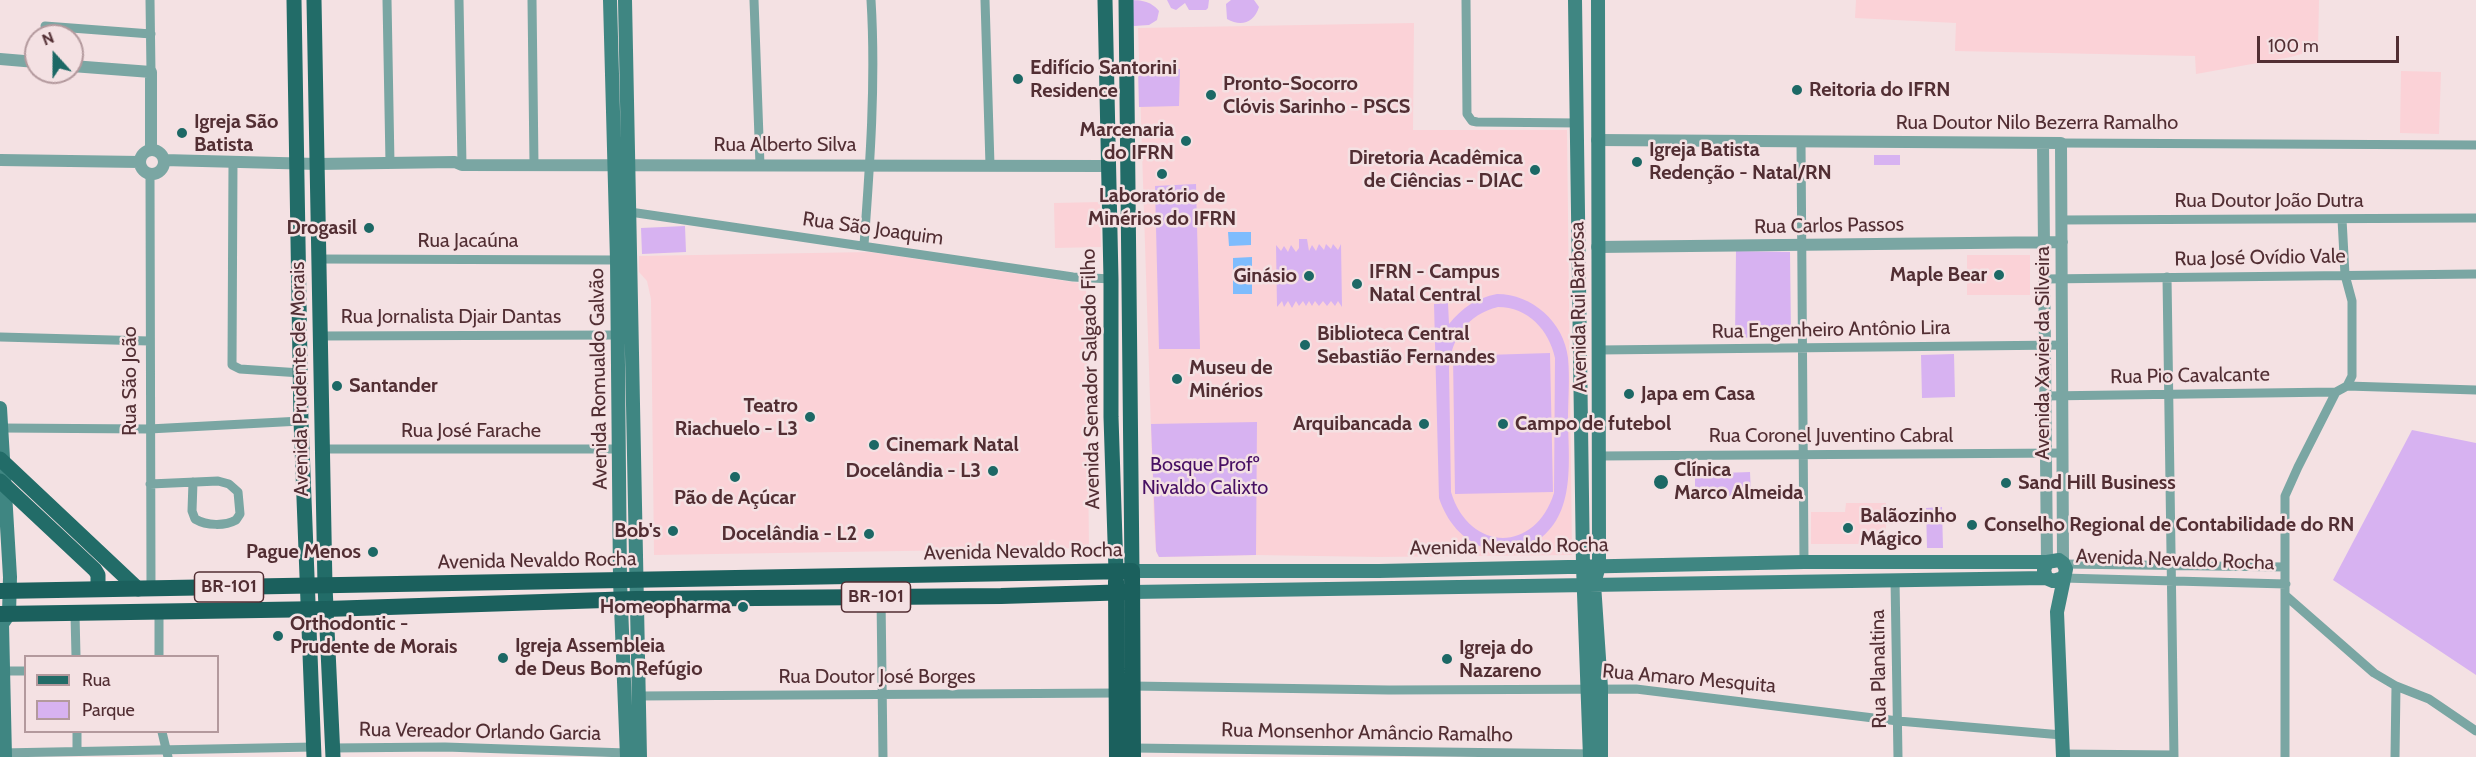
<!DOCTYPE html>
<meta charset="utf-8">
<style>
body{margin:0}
#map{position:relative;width:2476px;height:757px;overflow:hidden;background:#f4e1e3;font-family:Cabin,sans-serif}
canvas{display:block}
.legend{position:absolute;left:24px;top:655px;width:195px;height:78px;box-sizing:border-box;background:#f4e1e3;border:2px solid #b3999d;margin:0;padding:8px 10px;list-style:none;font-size:18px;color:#522e33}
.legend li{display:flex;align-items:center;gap:12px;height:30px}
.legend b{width:30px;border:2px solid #b3999d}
.north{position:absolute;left:24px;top:24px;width:60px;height:60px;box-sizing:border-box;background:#f4e1e3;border:2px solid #b3999d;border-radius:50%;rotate:339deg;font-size:16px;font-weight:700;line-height:24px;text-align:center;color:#522e33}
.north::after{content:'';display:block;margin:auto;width:21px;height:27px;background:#1c6865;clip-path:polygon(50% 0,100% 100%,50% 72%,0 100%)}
.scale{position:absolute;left:2257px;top:36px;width:142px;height:27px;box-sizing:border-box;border:3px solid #522e33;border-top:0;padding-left:8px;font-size:18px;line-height:21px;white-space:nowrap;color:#522e33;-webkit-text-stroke:4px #f4e1e3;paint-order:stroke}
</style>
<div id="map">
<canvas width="2476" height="757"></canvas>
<ul class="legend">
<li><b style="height:8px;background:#226c68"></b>Rua</li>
<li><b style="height:16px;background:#d7b2f1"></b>Parque</li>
</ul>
<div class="north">N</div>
<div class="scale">100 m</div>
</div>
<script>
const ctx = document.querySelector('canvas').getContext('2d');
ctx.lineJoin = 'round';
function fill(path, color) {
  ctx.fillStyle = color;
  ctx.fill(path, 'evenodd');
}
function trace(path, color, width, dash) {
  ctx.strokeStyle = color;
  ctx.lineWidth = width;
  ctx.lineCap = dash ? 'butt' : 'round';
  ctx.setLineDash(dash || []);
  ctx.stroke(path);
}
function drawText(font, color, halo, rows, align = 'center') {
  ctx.font = font + ' Cabin,sans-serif';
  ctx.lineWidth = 5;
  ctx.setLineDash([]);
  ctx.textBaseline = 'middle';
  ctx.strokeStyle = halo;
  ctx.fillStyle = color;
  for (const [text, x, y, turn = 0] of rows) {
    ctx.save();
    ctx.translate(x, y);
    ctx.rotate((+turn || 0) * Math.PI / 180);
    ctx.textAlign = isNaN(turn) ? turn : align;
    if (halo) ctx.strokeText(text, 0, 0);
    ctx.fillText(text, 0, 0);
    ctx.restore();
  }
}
fill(new Path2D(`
 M1856,0H2319L2318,49L2291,57L2196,74L2195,56L1955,51L1956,23L1855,18Z
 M1414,23L1413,130H1567L1572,555L1378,557L1256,555L1159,557L1156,551L1154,523L1138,28Z
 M2401,71L2441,72L2439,134L2400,133Z
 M1100,202L1101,247L1055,248L1054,203Z
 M871,252L1086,284L1089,548L654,555L651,299L647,281L639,272V256Z
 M1967,255H2030V295H1967Z
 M1846,503H1886V544H1811V512H1845Z`), '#fbd2d7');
fill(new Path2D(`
 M1125,0C1140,0 1150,0 1159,11L1157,20L1149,25L1134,26L1130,22Z
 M1167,0H1209L1208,8L1206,10H1189L1185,3L1176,10L1171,8Z
 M1231,0H1254L1259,7C1254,23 1241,27 1227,19L1226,4Z
 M1138,69H1180L1179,106L1139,107Z
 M1874,155H1900V165H1874Z
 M1196,184L1200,349H1159L1155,186Z
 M685,226L686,252L642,254L641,228Z
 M1299,239H1307L1309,251L1312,245L1316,251L1319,244L1324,250L1326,244L1331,249L1333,244L1338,250L1341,244L1342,307L1338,301L1335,306L1331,301L1327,306L1323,301L1319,306L1315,301L1312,306L1309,301L1306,306L1303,301L1299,306L1296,301L1292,308L1288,301L1284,307L1282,301L1277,307L1276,245L1281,251L1284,246L1288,252L1291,245L1296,252L1299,248Z
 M1736,251L1790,252L1791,336L1735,338Z
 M1497,294C1532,294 1564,322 1568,358C1570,379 1568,401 1568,422C1569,468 1576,524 1526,547C1513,553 1501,554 1487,549C1462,540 1447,522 1439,498L1434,304L1448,303L1449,324C1462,308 1476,298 1497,294ZM1498,307C1528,307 1549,330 1555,358L1554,493C1535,554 1469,552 1451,492L1449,368C1451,338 1468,314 1498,307Z
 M1550,353L1553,492L1455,494L1453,356Z
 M1954,354L1955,397L1922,398L1921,355Z
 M1257,422L1256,555L1159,557L1156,551L1151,424Z
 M2412,430L2476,443V675L2333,580Z
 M1750,472L1751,495L1695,497V474Z
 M1942,507L1943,548H1927L1926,508Z`), '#d7b2f1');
fill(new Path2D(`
 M1228,232H1251V245L1229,246Z
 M1252,257V294H1233V258Z`), '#7ebcfd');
trace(new Path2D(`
 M150,0L151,72
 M387,0L390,163
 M459,0L462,165
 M532,0L534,164
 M754,0L760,165
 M985,0L990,165
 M1466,0L1467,114L1472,121L1477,122L1577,123
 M45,26L151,34
 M1801,141L1804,562
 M2061,143L2476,145
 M233,162L232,365L240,369L301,373
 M150,174L151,588
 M630,212L1073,277L1111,279
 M2062,220L2476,218
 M864,245C870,164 876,81 871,0
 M319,259L617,260
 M2167,277L2174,757
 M2044,279L2476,274
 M320,336L618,335
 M0,337L149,341
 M1599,350L2063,345
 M2347,386L2476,390
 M2045,396L2336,392
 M1,428L149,429L301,421
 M323,449H620
 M1599,456L2063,453
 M150,484L218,481L229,484L238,492L240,514L236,520C225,526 207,526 195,519L192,511L193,482
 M2064,564L2285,567
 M2063,578L2286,584
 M1895,579L1898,757
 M2286,596L2374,673L2396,686L2429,699L2476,731
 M881,597L883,757
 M75,614L76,656
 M159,656V612
 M3,671H26
 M1132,686L1389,690L1636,689L1898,721L2062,735
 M639,696L1116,693
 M77,732V750
 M162,732L168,757
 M332,748L445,747L627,753
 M1133,748L1595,754
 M1,753L314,747
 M2063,754L2174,755
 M2285,757V496L2298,467L2336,392L2347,386L2352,376V301L2345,275L2342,219
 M2395,757L2396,686`), '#7aa6a3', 9);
trace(new Path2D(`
 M0,59L36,62
 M72,66L151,72V150
 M1597,140L2061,143L2063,563
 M2043,143L2047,562
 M140 162a12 12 0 1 1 24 0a12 12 0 1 1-24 0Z
 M0,160L140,162
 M164,160L317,164L455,162L462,165L1108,166
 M1597,247L2062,242`), '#7aa6a3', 12);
trace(new Path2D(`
 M610,0L617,260L620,581L627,757
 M625,0L640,757
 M1575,0L1583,566L1590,757
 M1598,0C1597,184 1599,367 1599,550V566L1594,584L1601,688V757
 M0,408L10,577L9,614L2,624L5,757
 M1132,571H1379L1804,562H2047
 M1132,592L2046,578
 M2063,757L2057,612L2066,569L2063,563L2059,560L2047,562L2044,570L2046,578L2053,581L2063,578`), '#3f8682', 14);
trace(new Path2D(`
 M294,0L301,421L314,757
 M314,0L325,586L333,757
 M1105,0L1111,279V417L1116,571
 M1126,0L1132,571
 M0,459L138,589
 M0,481L95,570L98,575V589`), '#226c68', 15);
trace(new Path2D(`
 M1116,581L1117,757
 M0,591L1132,571L1133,757
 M0,614L326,609L636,599L1001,596L1132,592`), '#1b605d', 16);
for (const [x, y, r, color] of [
 [1018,79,6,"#1c6865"],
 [1797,90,6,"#1c6865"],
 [1211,95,6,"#1c6865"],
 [182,133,6,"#1c6865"],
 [1186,141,6,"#1c6865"],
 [1637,162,6,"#1c6865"],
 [1535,170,6,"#1c6865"],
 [1162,174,6,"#1c6865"],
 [369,228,6,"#1c6865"],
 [1999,275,6,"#1c6865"],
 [1309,276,6,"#1c6865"],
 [1357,284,6,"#1c6865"],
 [1305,345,6,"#1c6865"],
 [1177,379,6,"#1c6865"],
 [337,386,6,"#1c6865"],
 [1629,394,6,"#1c6865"],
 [810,417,6,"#1c6865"],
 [1424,424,6,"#1c6865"],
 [1503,424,6,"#1c6865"],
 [874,445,6,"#1c6865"],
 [993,471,6,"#1c6865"],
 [735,477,6,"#1c6865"],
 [1661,482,8,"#1c6865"],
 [2006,483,6,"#1c6865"],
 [1972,525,6,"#1c6865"],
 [1848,528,6,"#1c6865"],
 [673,531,6,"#1c6865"],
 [869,534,6,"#1c6865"],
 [373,552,6,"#1c6865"],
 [743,607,6,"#1c6865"],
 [278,636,6,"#1c6865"],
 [503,658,6,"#1c6865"],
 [1447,659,6,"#1c6865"]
]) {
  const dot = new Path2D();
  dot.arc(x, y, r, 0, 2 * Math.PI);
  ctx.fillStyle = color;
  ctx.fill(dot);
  trace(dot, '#f4e1e3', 2);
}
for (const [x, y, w] of [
 [229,587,69],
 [876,597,69]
]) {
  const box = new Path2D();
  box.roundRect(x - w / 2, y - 15, w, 30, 4.5);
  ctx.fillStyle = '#f4e1e3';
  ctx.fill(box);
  trace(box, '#522e33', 1.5);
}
drawText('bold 18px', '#522e33', null, [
 ["BR-101",229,587],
 ["BR-101",876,597]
]);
drawText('bold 20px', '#522e33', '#f4e1e3', [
 ["Edifício Santorini",1030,68],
 ["Residence",1030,91],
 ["Pronto-Socorro",1223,84],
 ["Clóvis Sarinho - PSCS",1223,107],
 ["Reitoria do IFRN",1809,90],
 ["Igreja São",194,122],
 ["Batista",194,145],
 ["Marcenaria",1174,130,"right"],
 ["do IFRN",1174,153,"right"],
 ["Igreja Batista",1649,150],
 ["Redenção - Natal/RN",1649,173],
 ["Diretoria Acadêmica",1523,158,"right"],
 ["de Ciências - DIAC",1523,181,"right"],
 ["Laboratório de",1162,196,"center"],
 ["Minérios do IFRN",1162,219,"center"],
 ["Drogasil",357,228,"right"],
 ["IFRN - Campus",1369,272],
 ["Natal Central",1369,295],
 ["Maple Bear",1987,275,"right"],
 ["Ginásio",1297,276,"right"],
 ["Biblioteca Central",1317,334],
 ["Sebastião Fernandes",1317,357],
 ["Museu de",1189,368],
 ["Minérios",1189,391],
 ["Santander",349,386],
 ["Japa em Casa",1641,394],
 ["Teatro",798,406,"right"],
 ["Riachuelo - L3",798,429,"right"],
 ["Arquibancada",1412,424,"right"],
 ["Campo de futebol",1515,424],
 ["Cinemark Natal",886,445],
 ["Clínica",1674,470],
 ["Marco Almeida",1674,493],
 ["Docelândia - L3",981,471,"right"],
 ["Sand Hill Business",2018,483],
 ["Pão de Açúcar",735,498,"center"],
 ["Balãozinho",1860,516],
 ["Mágico",1860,539],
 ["Conselho Regional de Contabilidade do RN",1984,525],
 ["Bob's",661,531,"right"],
 ["Docelândia - L2",857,534,"right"],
 ["Pague Menos",361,552,"right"],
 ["Homeopharma",731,607,"right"],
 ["Orthodontic -",290,624],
 ["Prudente de Morais",290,647],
 ["Igreja Assembleia",515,646],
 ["de Deus Bom Refúgio",515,669],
 ["Igreja do",1459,648],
 ["Nazareno",1459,671]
], 'left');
drawText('20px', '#522e33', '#f4e1e3', [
 ["Rua Doutor Nilo Bezerra Ramalho",2037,123],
 ["Rua Alberto Silva",785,145],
 ["Rua Doutor João Dutra",2269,201],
 ["Rua Carlos Passos",1829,226,-1],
 ["Rua São Joaquim",873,229,8],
 ["Rua Jacaúna",468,241],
 ["Rua José Ovídio Vale",2260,258,-1],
 ["Avenida Rui Barbosa",1579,307,-91],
 ["Rua Jornalista Djair Dantas",451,317],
 ["Rua Engenheiro Antônio Lira",1831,330,-1],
 ["Avenida Xavier da Silveira",2043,353,-90],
 ["Rua Pio Cavalcante",2190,376,-1],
 ["Avenida Prudente de Morais",300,379,-91],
 ["Avenida Romualdo Galvão",599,379,-91],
 ["Avenida Senador Salgado Filho",1091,379,-91],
 ["Rua São João",130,381,-90],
 ["Rua José Farache",471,431],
 ["Rua Coronel Juventino Cabral",1831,436],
 ["Avenida Nevaldo Rocha",1509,547,-1],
 ["Avenida Nevaldo Rocha",1023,552,-1],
 ["Avenida Nevaldo Rocha",2175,560,2],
 ["Avenida Nevaldo Rocha",537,561,-1],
 ["Rua Planaltina",1879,669,-91],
 ["Rua Doutor José Borges",877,677],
 ["Rua Amaro Mesquita",1689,679,5],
 ["Rua Vereador Orlando Garcia",480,732,1],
 ["Rua Monsenhor Amâncio Ramalho",1367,733,1]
]);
drawText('20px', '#470f63', '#f4e1e3', [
 ["Bosque Profº",1205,465],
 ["Nivaldo Calixto",1205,488]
]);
</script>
